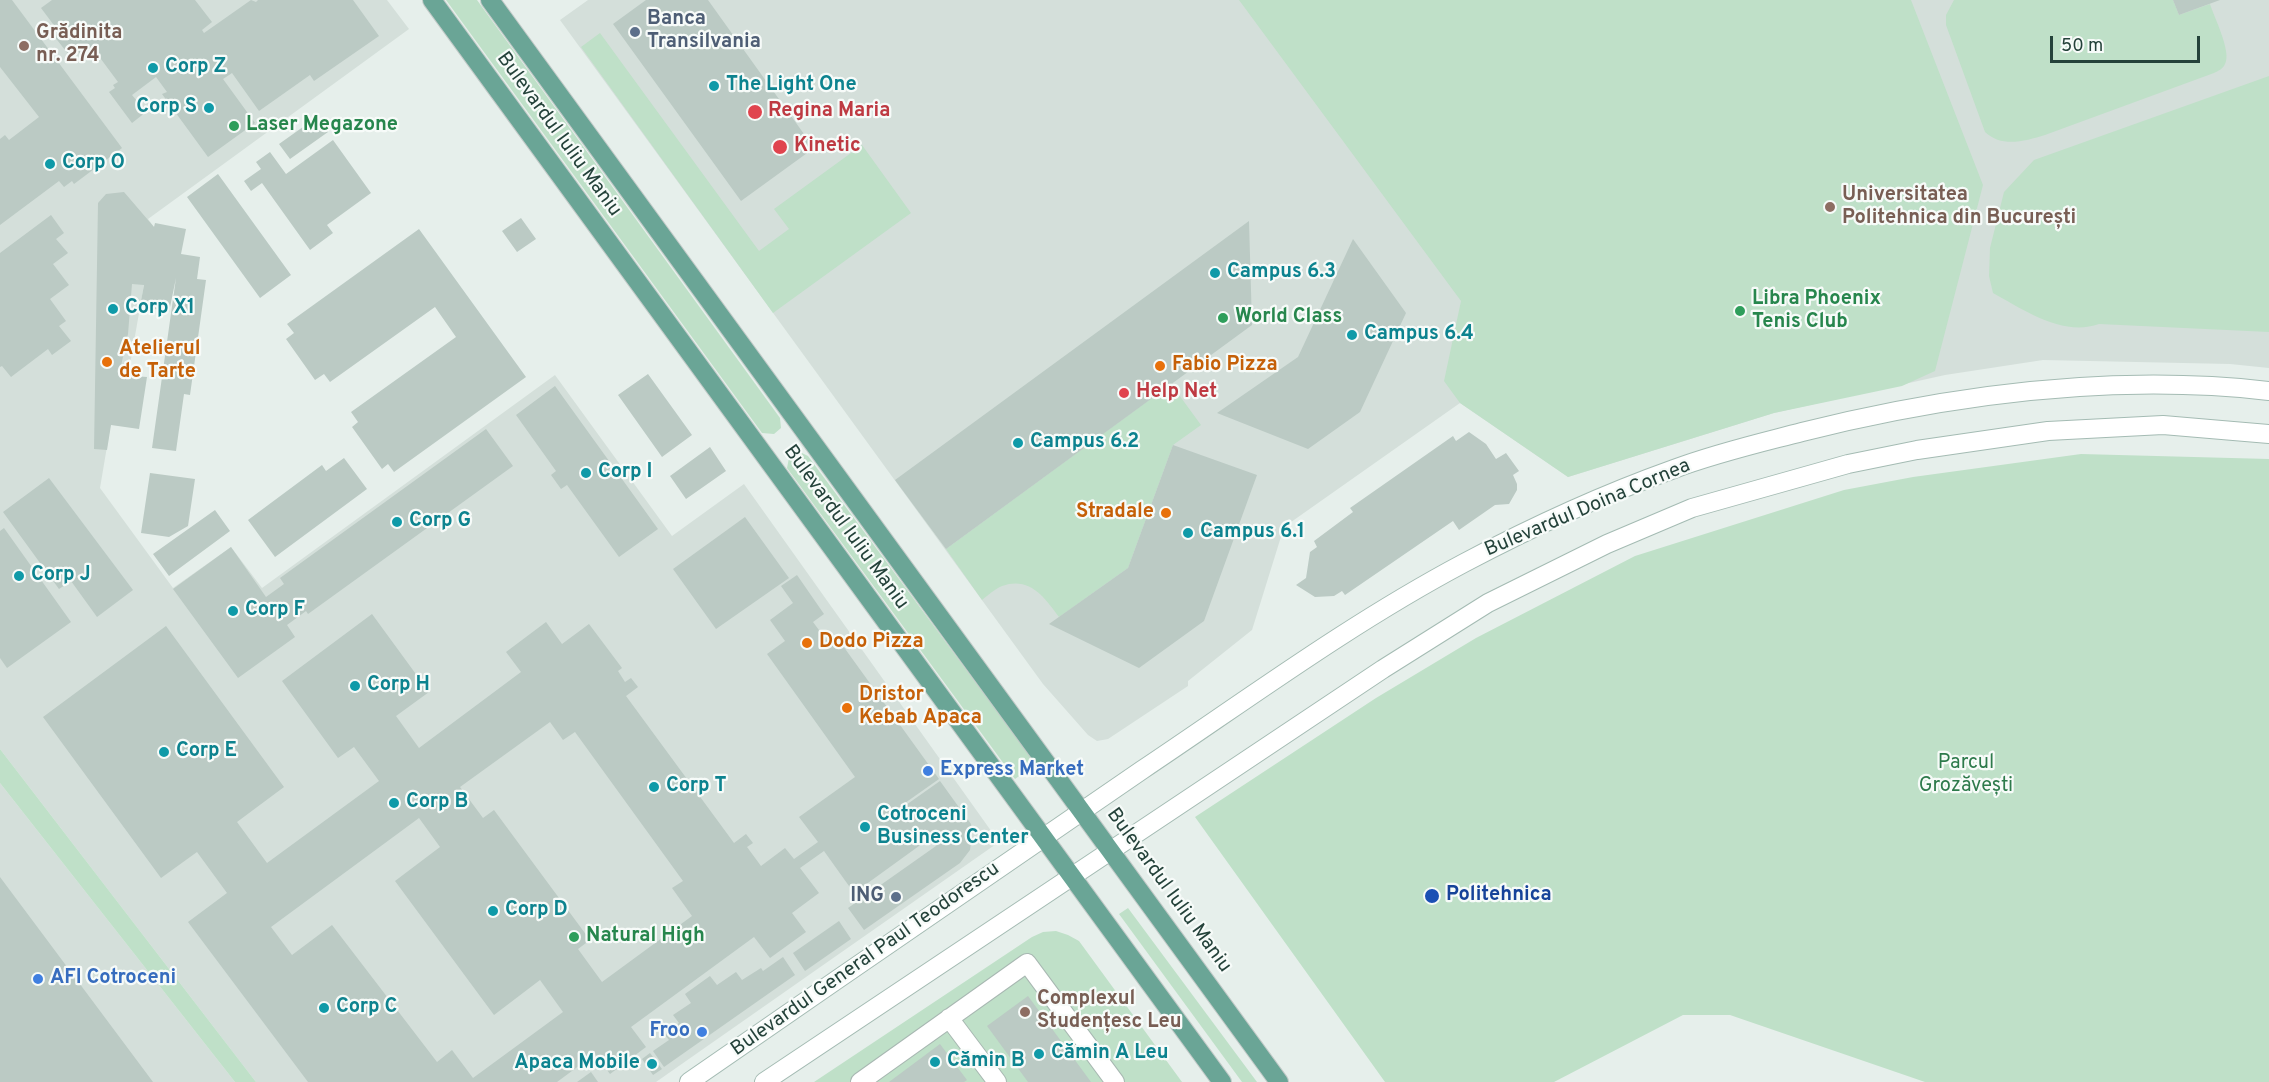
<!DOCTYPE html>
<meta charset="utf-8">
<style>
body{margin:0}
#map{position:relative;width:2269px;height:1082px;overflow:hidden;background:#e6efeb;font-family:Overpass,sans-serif}
canvas{display:block}
.scale{position:absolute;left:2050px;top:36px;width:150px;height:27px;box-sizing:border-box;border:3px solid #24423a;border-top:0;padding-left:8px;font-size:18px;line-height:21px;white-space:nowrap;color:#24423a;-webkit-text-stroke:4px #f7fbf9;paint-order:stroke}
</style>
<div id="map">
<canvas width="2269" height="1082"></canvas>
<div class="scale">50 m</div>
</div>
<script>
const ctx = document.querySelector('canvas').getContext('2d');
ctx.lineJoin = 'round';
function fill(path, color) {
  ctx.fillStyle = color;
  ctx.fill(path, 'evenodd');
}
function trace(path, color, width, dash) {
  ctx.strokeStyle = color;
  ctx.lineWidth = width;
  ctx.lineCap = dash ? 'butt' : 'round';
  ctx.setLineDash(dash || []);
  ctx.stroke(path);
}
function drawText(font, color, halo, rows, align = 'center') {
  ctx.font = font + ' Overpass,sans-serif';
  ctx.lineWidth = 4.5;
  ctx.setLineDash([]);
  ctx.textBaseline = 'middle';
  ctx.strokeStyle = halo;
  ctx.fillStyle = color;
  for (const [text, x, y, turn = 0] of rows) {
    ctx.save();
    ctx.translate(x, y);
    ctx.rotate((+turn || 0) * Math.PI / 180);
    ctx.textAlign = isNaN(turn) ? turn : align;
    if (halo) ctx.strokeText(text, 0, 0);
    ctx.fillText(text, 0, 0);
    ctx.restore();
  }
}
fill(new Path2D(`
 M0,0H387L409,29L148,219L154,227L128,376L119,375L100,488L173,588L231,547L262,588L555,375L672,536L744,484L999,842L656,1082H256L0,749Z
 M588,0H2269V368L2230,364L2043,360L1945,375L1774,413L1568,477L1460,403L1284,527L1252,630L1188,681V686L1108,739L1097,741L1088,735L1043,684L560,20Z
 M0,783L235,1082H0Z`), '#d4dfda');
fill(new Path2D(`
 M446,0H477L780,418L781,428L774,434L762,433Z
 M1239,0H1911L1983,185L1935,371L1902,386L1774,413L1568,477L1460,403L1444,381L1461,301Z
 M1954,0H2173L2179,15L2210,4C2214,17 2232,52 2225,64C2223,69 2218,71 2214,73L2045,135C2025,141 2002,148 1985,132L1946,25V15Z
 M600,33L759,251L789,229L774,209L862,145L911,213L773,313L581,47Z
 M2269,76V332L2099,324C2063,337 2024,310 1993,293L1989,276L1990,248L2004,192L2034,160Z
 M1171,384L1201,425L1173,445L1128,568L1059,617C1045,598 1030,576 1002,586C995,589 988,595 982,600L946,549Z
 M798,451L808,456L1036,764L1015,779L787,468L789,458Z
 M2081,454L2269,459V1082H1925L1730,1015H1683L1554,1082H1385L1195,817L1376,698L1476,638L1635,556L1844,490L1913,477Z
 M0,749L256,1082H235L0,783Z
 M1128,908L1257,1082H1242L1119,914Z
 M1056,931L1068,935L1079,941L1182,1082H814L1032,937L1043,932Z`), '#bfe0c8');
fill(new Path2D(`
 M0,0H12L122,148L74,184L72,181L64,187L59,181L0,225V139L5,135L9,140L39,117L0,67Z
 M52,0H195L212,22L202,30L204,33L251,0L256,2L258,0H353L379,36L314,81L310,75L259,111L232,73L223,79L255,123L208,157L162,94L167,92L156,77L132,95L146,112L132,123L109,92L115,88L113,85L118,82L95,51L84,59L77,50L69,55L54,36L59,32L41,8Z
 M646,0H708L814,148L741,201L613,24Z
 M2173,0H2220L2179,15Z
 M317,117L328,132L290,159L279,144Z
 M333,140L371,193L327,225L333,233L310,250L262,183L251,191L244,181L261,169L256,162L270,152L286,174Z
 M218,174L291,275L260,298L187,197Z
 M124,192L154,227L155,223L186,229L181,254L200,257L197,279L206,280L190,395L184,394L176,451L152,448L176,278L169,312L140,306L144,285L132,284L128,334L119,375L147,377L139,429L111,425L107,450L94,449L98,203L106,194Z
 M51,215L64,233L56,239L68,253L53,264L69,285L50,299L66,321L59,326L71,341L52,355L48,349L11,377L2,366L0,367V253Z
 M521,218L536,239L517,252L502,231Z
 M1249,221L1252,325L946,549L895,480Z
 M419,229L526,377L394,472L388,464L382,469L352,427L358,422L351,412L456,337L435,307L330,382L324,374L315,380L286,339L294,333L287,324Z
 M1353,239L1406,313L1360,412L1308,449L1217,413L1298,357Z
 M648,374L692,435L662,457L618,395Z
 M555,386L658,529L619,557L567,485L561,489L551,475L556,471L516,415Z
 M486,429L513,466L308,614L306,611L287,625L295,637L238,678L173,589L231,547L266,597L284,584L280,578Z
 M1469,432L1486,444L1496,459L1506,453L1519,471L1513,475L1517,484V490L1509,504L1495,505L1459,530L1453,521L1345,595L1342,591L1334,596L1315,597L1296,585L1306,578L1310,552L1317,547L1314,541L1353,512L1350,508L1453,436L1456,441Z
 M1173,445L1257,475L1204,621L1139,668L1049,624L1128,568Z
 M710,447L726,471L686,499L670,476Z
 M344,458L367,489L275,557L248,520L322,465L326,471Z
 M150,473L195,479L188,526L169,537L141,533Z
 M49,478L133,590L97,617L71,581L59,589L3,512Z
 M215,510L230,531L169,576L153,554Z
 M745,517L789,578L716,629L673,569Z
 M4,528L71,622L7,668L0,658V531Z
 M797,575L824,614L813,622L830,645L838,639L939,779L905,803L906,805L940,781L971,824L972,833L970,850L960,863L864,930L848,908L936,846L930,838L854,893L824,851L800,868L819,893L792,913L806,932L770,958L754,937L631,1027L646,1047L610,1074L595,1054L557,1082H308L188,922L227,893L197,852L161,878L43,717L166,626L284,787L237,822L267,863L379,781L354,747L338,758L282,681L372,614L429,692L396,716L419,748L521,672L506,652L546,622L562,644L589,624L622,668L618,671L625,682L631,678L638,687L626,696L734,843L746,834L753,843L747,847L761,866L785,848L794,859L818,842L799,817L855,777L767,654L785,641L770,620L793,603L781,586ZM550,722L563,740L575,732L683,881L672,888L692,916L602,982L578,949L590,940L494,810L483,818L460,787ZM419,818L440,847L395,881L494,1015L540,980L563,1012L473,1078L452,1050L437,1062L332,925L292,955L271,927Z
 M0,877L153,1082H0Z
 M839,921L851,939L805,971L793,953Z
 M783,957L795,975L664,1067L653,1051L669,1040L664,1034L679,1023L673,1015L691,1003L685,994L710,976L717,985L736,972L742,980L761,968L763,971Z
 M1028,996L1091,1082H1028L987,1026Z
 M940,1044L967,1080L964,1082H889Z
 M650,1053L662,1069L653,1075L642,1059Z
 M591,1072L598,1082H577Z`), '#bbcac4');
const street = new Path2D(`
 M949,1018L997,1082
 M860,1082L1027,963L1115,1082`);
const secondary = new Path2D(`
 M689,1082C840,978 990,873 1142,770C1248,699 1351,623 1464,563C1530,528 1604,494 1674,469C1716,453 1760,443 1802,432C1954,394 2113,373 2269,391
 M764,1082L1383,669L1488,603L1607,544L1692,508L1848,464L1917,450L2048,431L2163,425L2269,434`);
const primary = new Path2D(`
 M432,0L1222,1082
 M490,0L1279,1082`);
trace(street, '#a8b8b2', 20);
trace(secondary, '#a4bbb3', 20);
trace(primary, '#c2cac8', 20);
trace(street, '#fff', 18);
trace(secondary, '#fff', 18);
trace(primary, '#6aa596', 18);
for (const [x, y, r, color] of [
 [635,32,6,"#5c6f8a"],
 [24,46,6,"#8d6e63"],
 [153,68,6,"#0f9aa8"],
 [714,86,6,"#0f9aa8"],
 [209,108,6,"#0f9aa8"],
 [755,112,8,"#e0444e"],
 [234,126,6,"#2e9e5b"],
 [780,147,8,"#e0444e"],
 [50,164,6,"#0f9aa8"],
 [1830,207,6,"#8d6e63"],
 [1215,273,6,"#0f9aa8"],
 [113,309,6,"#0f9aa8"],
 [1740,311,6,"#2e9e5b"],
 [1223,318,6,"#2e9e5b"],
 [1352,335,6,"#0f9aa8"],
 [107,362,6,"#e8710a"],
 [1160,366,6,"#e8710a"],
 [1124,393,6,"#e0444e"],
 [1018,443,6,"#0f9aa8"],
 [586,473,6,"#0f9aa8"],
 [1166,513,6,"#e8710a"],
 [397,522,6,"#0f9aa8"],
 [1188,533,6,"#0f9aa8"],
 [19,576,6,"#0f9aa8"],
 [233,611,6,"#0f9aa8"],
 [807,643,6,"#e8710a"],
 [355,686,6,"#0f9aa8"],
 [847,708,6,"#e8710a"],
 [164,752,6,"#0f9aa8"],
 [928,771,6,"#3f7fe0"],
 [654,787,6,"#0f9aa8"],
 [394,803,6,"#0f9aa8"],
 [865,827,6,"#0f9aa8"],
 [1432,896,8,"#1a4fb4"],
 [896,897,6,"#5c6f8a"],
 [493,911,6,"#0f9aa8"],
 [574,937,6,"#2e9e5b"],
 [38,979,6,"#3f7fe0"],
 [324,1008,6,"#0f9aa8"],
 [1025,1012,6,"#8d6e63"],
 [702,1032,6,"#3f7fe0"],
 [1039,1054,6,"#0f9aa8"],
 [935,1062,6,"#0f9aa8"],
 [652,1064,6,"#0f9aa8"]
]) {
  const dot = new Path2D();
  dot.arc(x, y, r, 0, 2 * Math.PI);
  ctx.fillStyle = color;
  ctx.fill(dot);
  trace(dot, '#f7fbf9', 2);
}
drawText('bold 20px', '#4e5e75', '#f7fbf9', [
 ["Banca",647,20],
 ["Transilvania",647,43],
 ["ING",884,897,"right"]
], 'left');
drawText('bold 20px', '#785e54', '#f7fbf9', [
 ["Grădinita",36,34],
 ["nr. 274",36,57],
 ["Universitatea",1842,196],
 ["Politehnica din București",1842,219],
 ["Complexul",1037,1000],
 ["Studențesc Leu",1037,1023]
], 'left');
drawText('bold 20px', '#0d838f', '#f7fbf9', [
 ["Corp Z",165,68],
 ["The Light One",726,86],
 ["Corp S",197,108,"right"],
 ["Corp O",62,164],
 ["Campus 6.3",1227,273],
 ["Corp X1",125,309],
 ["Campus 6.4",1364,335],
 ["Campus 6.2",1030,443],
 ["Corp I",598,473],
 ["Corp G",409,522],
 ["Campus 6.1",1200,533],
 ["Corp J",31,576],
 ["Corp F",245,611],
 ["Corp H",367,686],
 ["Corp E",176,752],
 ["Corp T",666,787],
 ["Corp B",406,803],
 ["Cotroceni",877,816],
 ["Business Center",877,839],
 ["Corp D",505,911],
 ["Corp C",336,1008],
 ["Cămin A Leu",1051,1054],
 ["Cămin B",947,1062],
 ["Apaca Mobile",640,1064,"right"]
], 'left');
drawText('bold 20px', '#be3a42', '#f7fbf9', [
 ["Regina Maria",768,112],
 ["Kinetic",794,147],
 ["Help Net",1136,393]
], 'left');
drawText('bold 20px', '#27864d', '#f7fbf9', [
 ["Laser Megazone",246,126],
 ["Libra Phoenix",1752,300],
 ["Tenis Club",1752,323],
 ["World Class",1235,318],
 ["Natural High",586,937]
], 'left');
drawText('20px', '#24423a', '#f7fbf9', [
 ["Bulevardul Iuliu Maniu",558,135,54],
 ["Bulevardul Doina Cornea",1588,509,-23],
 ["Bulevardul Iuliu Maniu",845,528,54],
 ["Bulevardul Iuliu Maniu",1168,891,54],
 ["Bulevardul General Paul Teodorescu",866,960,-35]
]);
drawText('bold 20px', '#c56008', '#f7fbf9', [
 ["Atelierul",119,350],
 ["de Tarte",119,373],
 ["Fabio Pizza",1172,366],
 ["Stradale",1154,513,"right"],
 ["Dodo Pizza",819,643],
 ["Dristor",859,696],
 ["Kebab Apaca",859,719]
], 'left');
drawText('20px', '#2d7a4b', '#f7fbf9', [
 ["Parcul",1966,764],
 ["Grozăvești",1966,787]
]);
drawText('bold 20px', '#366cbe', '#f7fbf9', [
 ["Express Market",940,771],
 ["AFI Cotroceni",50,979],
 ["Froo",690,1032,"right"]
], 'left');
drawText('bold 20px', '#164399', '#f7fbf9', [
 ["Politehnica",1446,896]
], 'left');
</script>
